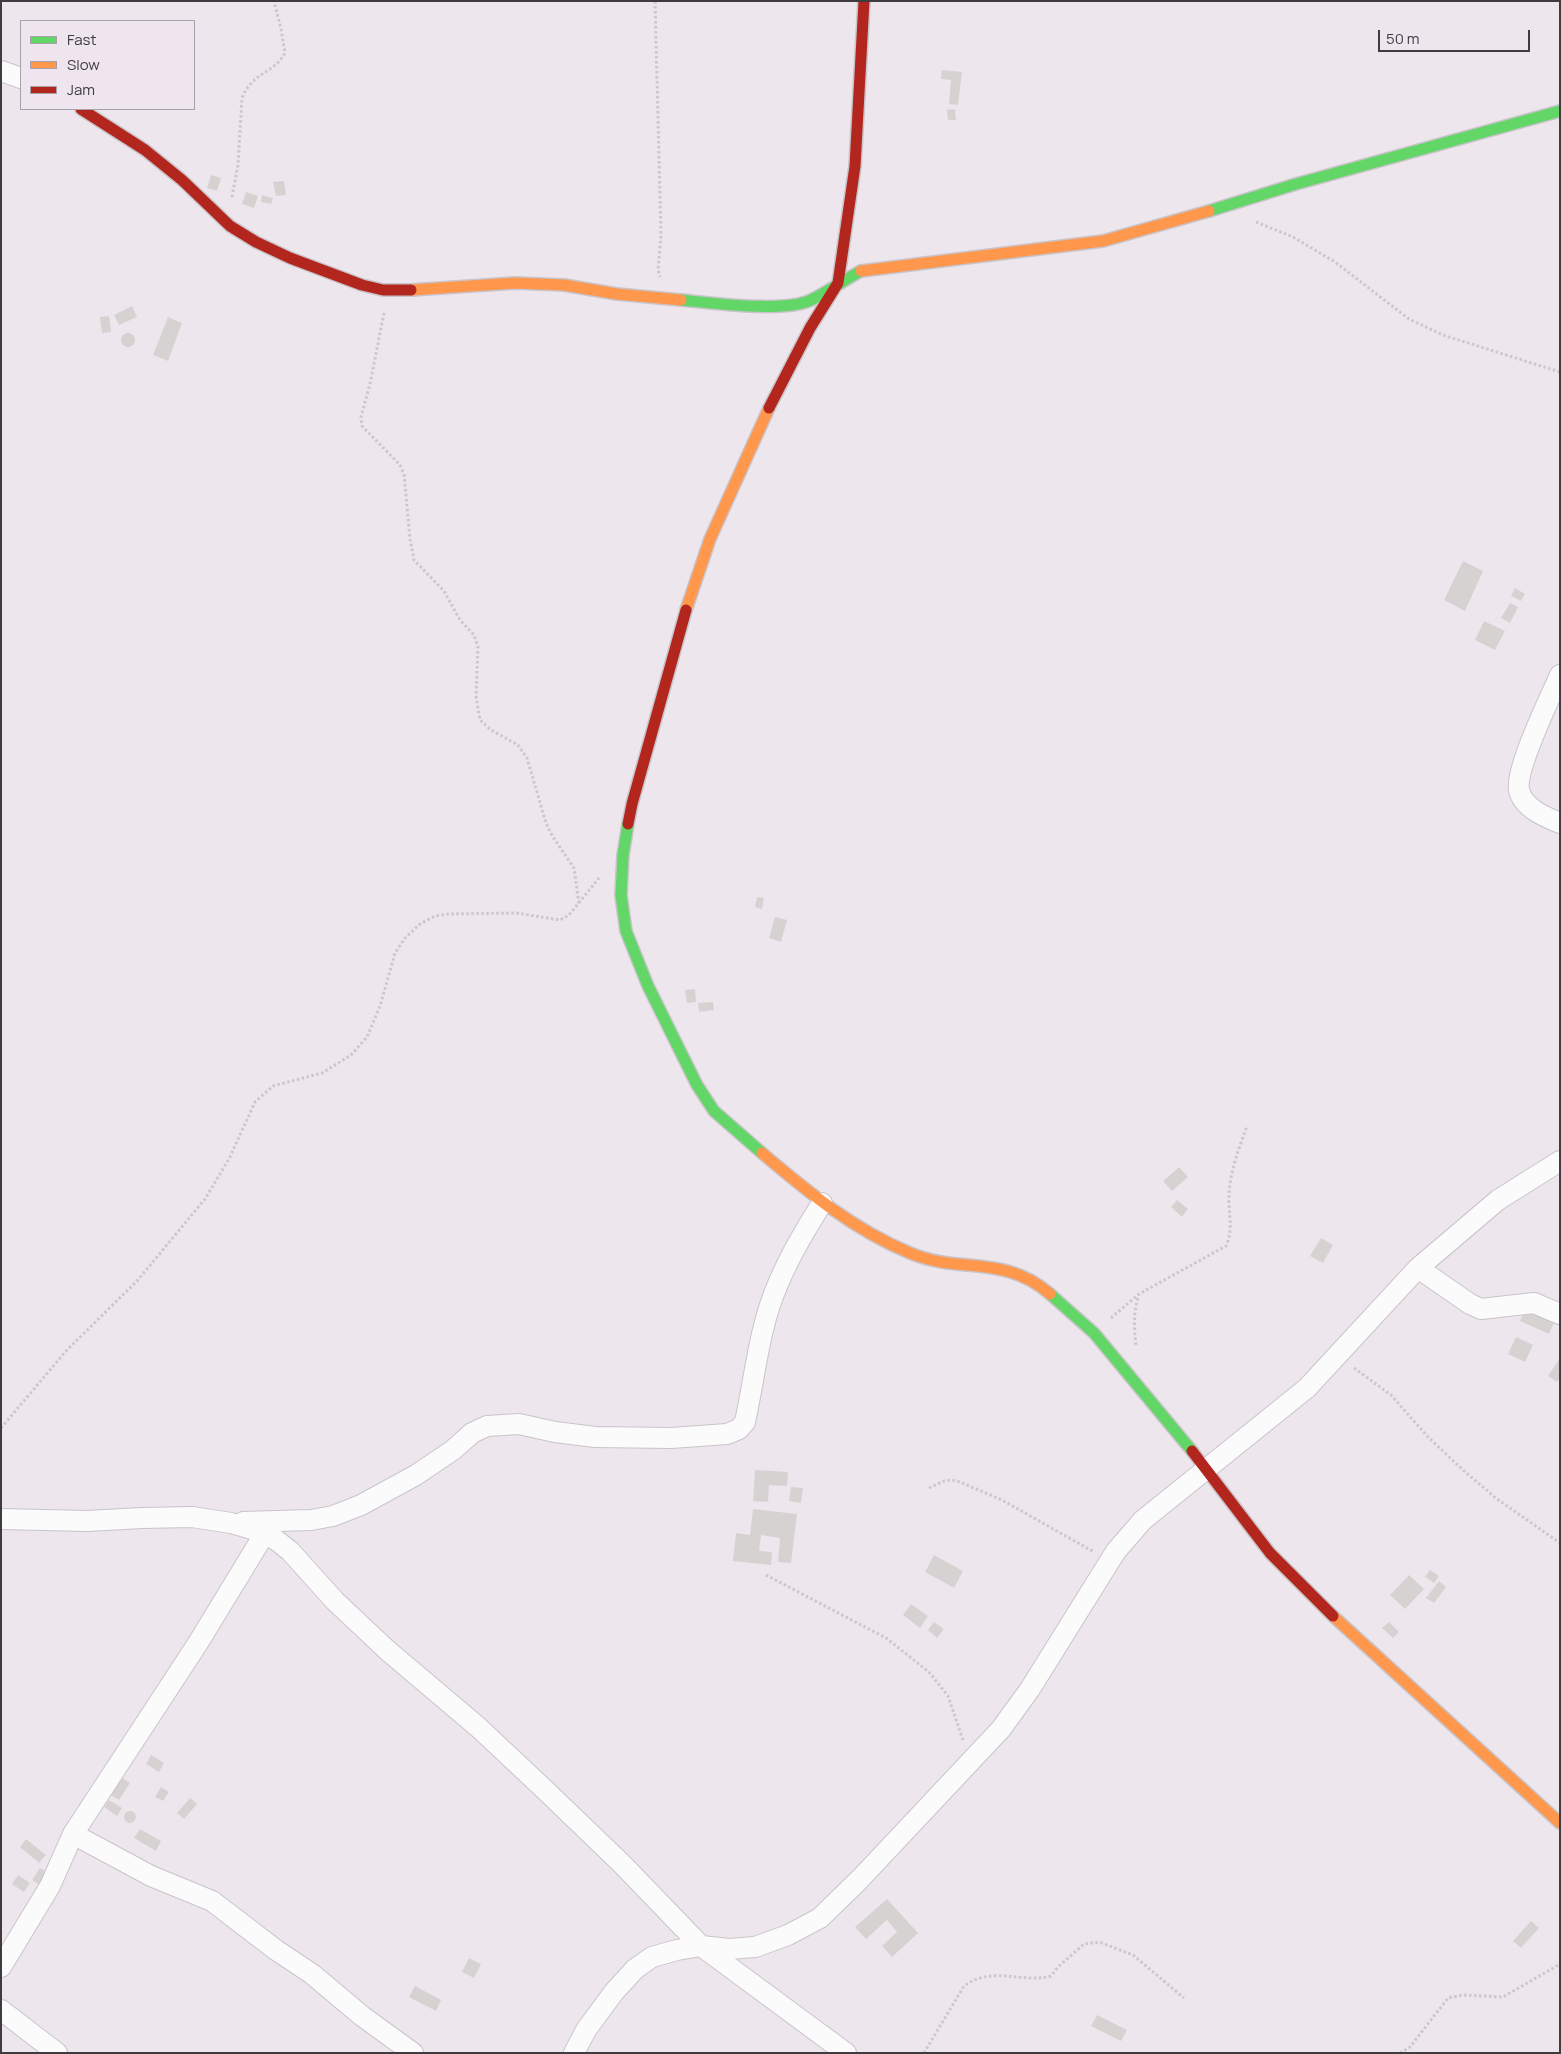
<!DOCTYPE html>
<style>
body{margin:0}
#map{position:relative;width:1561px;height:2054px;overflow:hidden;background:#ede7ed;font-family:Manrope,sans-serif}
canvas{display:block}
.frame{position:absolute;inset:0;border:2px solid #3f3b3f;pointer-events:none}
.legend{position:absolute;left:20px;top:20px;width:175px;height:90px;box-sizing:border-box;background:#efe5ef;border:1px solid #a9a1a9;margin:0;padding:6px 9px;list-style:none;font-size:15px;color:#3f3b3f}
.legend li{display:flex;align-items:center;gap:10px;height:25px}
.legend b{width:25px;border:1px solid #a9a1a9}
.scale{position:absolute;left:1378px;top:30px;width:152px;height:22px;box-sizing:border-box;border:2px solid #3f3b3f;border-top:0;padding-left:6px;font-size:15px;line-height:18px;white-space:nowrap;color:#3f3b3f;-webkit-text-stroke:4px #efe5ef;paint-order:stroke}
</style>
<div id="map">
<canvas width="1561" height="2054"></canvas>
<div class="frame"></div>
<ul class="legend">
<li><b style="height:6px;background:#63d668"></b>Fast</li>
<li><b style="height:6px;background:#ff974d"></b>Slow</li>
<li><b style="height:6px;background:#b3261e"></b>Jam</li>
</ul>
<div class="scale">50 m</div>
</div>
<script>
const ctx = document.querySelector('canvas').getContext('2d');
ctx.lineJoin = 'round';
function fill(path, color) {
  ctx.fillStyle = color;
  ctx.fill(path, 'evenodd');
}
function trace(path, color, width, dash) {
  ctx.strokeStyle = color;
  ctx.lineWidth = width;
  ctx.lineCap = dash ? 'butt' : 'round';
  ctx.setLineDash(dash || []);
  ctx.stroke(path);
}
fill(new Path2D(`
 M942,70L962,72L958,105L949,104L951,80L941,79Z
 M955,109L956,120H948L947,110Z
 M211,175L221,178L217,191L207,188Z
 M284,181L286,195L276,196L273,182Z
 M246,192L258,196L254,208L242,204Z
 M262,195L273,198L271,204L261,202Z
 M132,306L137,317L119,325L114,315Z
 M109,316L111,332L102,333L100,317Z
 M168,317L182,323L168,361L153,355Z
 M121 340a7 7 0 1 1 14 0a7 7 0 1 1-14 0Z
 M1463,561L1483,571L1465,611L1444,600Z
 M1515,588L1525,594L1521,601L1511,596Z
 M1510,603L1518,607L1510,623L1501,618Z
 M1484,621L1505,631L1495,650L1475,640Z
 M757,897L764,898L762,909L755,907Z
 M775,917L787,920L781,942L769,938Z
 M695,989L696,1002L687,1003L685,990Z
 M713,1002L714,1010L699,1012L698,1003Z
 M1179,1167L1188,1177L1172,1191L1163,1181Z
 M1177,1200L1188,1209L1182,1217L1171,1207Z
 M1321,1238L1333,1245L1323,1263L1310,1256Z
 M1526,1307L1555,1320L1549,1334L1520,1321Z
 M1516,1337L1533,1345L1525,1362L1508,1354Z
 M1560,1358V1379L1557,1382L1548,1376Z
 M755,1470L788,1472L787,1486L769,1485L768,1502L753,1501Z
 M791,1487L803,1488L801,1503L789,1501Z
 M753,1509L797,1514L791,1563L778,1562L780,1538L761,1535L759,1551L772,1552L771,1565L733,1561L736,1533L750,1535Z
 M934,1555L963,1571L954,1588L925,1572Z
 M1430,1570L1439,1576L1434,1583L1425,1577Z
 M1409,1575L1424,1589L1405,1609L1390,1595Z
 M1439,1581L1446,1587L1434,1603L1426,1598Z
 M911,1604L928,1616L920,1628L903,1615Z
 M934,1622L944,1629L937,1638L928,1630Z
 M1389,1622L1399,1632L1393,1638L1382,1628Z
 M151,1755L164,1763L159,1772L146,1764Z
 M121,1777L130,1783L119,1800L111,1795Z
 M161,1787L169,1792L163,1801L155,1797Z
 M190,1798L197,1804L184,1819L177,1813Z
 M109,1800L122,1808L117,1816L104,1807Z
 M124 1817a6 6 0 1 1 12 0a6 6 0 1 1-12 0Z
 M140,1829L161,1841L156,1851L134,1838Z
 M26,1839L46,1855L39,1863L20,1847Z
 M40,1868L48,1873L40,1885L32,1880Z
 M18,1875L30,1883L24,1892L12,1884Z
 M887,1899L918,1933L892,1957L882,1946L897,1932L887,1920L866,1939L855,1927Z
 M1531,1921L1539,1928L1521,1948L1513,1941Z
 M469,1958L481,1964L474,1978L462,1972Z
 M415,1986L441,2000L436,2011L409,1997Z
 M1097,2015L1127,2030L1121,2041L1091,2026Z`), '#d6d2d2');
const street = new Path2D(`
 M1,71L21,78
 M1560,675C1550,698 1515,769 1519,790C1523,808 1545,817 1560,823
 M1418,1268L1470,1304L1481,1309L1534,1303L1560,1314
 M1,1519L87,1521L142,1518L192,1517L231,1523L265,1533L276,1540L290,1551L335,1601L387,1650L478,1727L544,1789L622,1864L701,1946L846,2053
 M243,1522L311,1520L333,1516L361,1505L416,1475L453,1450L472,1433L487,1426L519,1424L555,1432L595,1437L671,1438L727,1434L739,1429L745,1422C755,1377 759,1327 778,1284C790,1255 806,1229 822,1203
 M73,1834L151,1876L212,1901L276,1950L312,1974L362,2016L413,2053
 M1,1967L50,1886L73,1834L198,1643L265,1533
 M1,2010L57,2053
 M574,2053L586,2030L614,1992L635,1969L652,1957L677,1950L701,1946L729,1949L755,1947L788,1935L820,1918L860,1879L1001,1729L1030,1689L1116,1551L1143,1520L1307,1388L1418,1268L1498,1200L1560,1161`);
const fast = new Path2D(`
 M1209,211L1296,184L1560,111
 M681,300C712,303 784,313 811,300C828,292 844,280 861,271
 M628,824L623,855L621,895L626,931L648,986L697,1085L714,1111L762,1153
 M1050,1294L1094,1333L1192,1451`);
const slow = new Path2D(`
 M861,271L1103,241L1209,211
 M411,290L515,283L564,285L617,294L681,300
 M686,610L710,539L769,408
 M762,1153C808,1192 854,1230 910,1253C959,1274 1004,1254 1050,1294
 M1333,1616L1560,1823`);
const jam = new Path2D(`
 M81,109L145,150L182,180L230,226L256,242L290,258L362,285L383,290H411
 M769,408L810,328L838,283L855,166L864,1
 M628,824L632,804L686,610
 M1192,1451L1270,1553L1333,1616`);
trace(street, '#c9c4c9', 22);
trace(fast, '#c9c4c9', 14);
trace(slow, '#c9c4c9', 14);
trace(jam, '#c9c4c9', 14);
trace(new Path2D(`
 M655,1L661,235L658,270L660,277
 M232,197L238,165L242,98C253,71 274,74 285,53L281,29L274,1
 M1256,222L1293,237L1335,262L1409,319L1443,335L1560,372
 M384,313L370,384L361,417L362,426L400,465L404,474L410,539L414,560L444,591L460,620L474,635L478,647L476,696L480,720L491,730L518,745L527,758L546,823L553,837L574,868L579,904
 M1111,1318L1139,1294L1226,1246C1234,1229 1228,1212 1229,1195C1230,1171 1239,1148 1247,1126
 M1136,1345C1134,1327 1133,1312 1139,1295
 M1354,1368L1391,1395L1428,1437L1463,1470L1497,1499L1560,1543
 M1,1428L66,1351L137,1281L205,1199L230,1157L255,1102L273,1086L322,1073L351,1055L367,1037L380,1006L395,953L405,938L420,924L435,916L449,914L516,913L560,920L569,915L599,878
 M929,1488L944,1481L952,1480L960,1482L1002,1500L1094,1552
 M766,1575L886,1638L929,1672L948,1696L963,1740
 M924,2053L964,1986C993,1965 1023,1984 1051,1976L1058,1967L1084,1944L1099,1942L1133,1955L1184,1998
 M1400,2053L1410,2047L1448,1998L1463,1995L1503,1997L1560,1964`), '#cac8ca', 3, [2.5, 2.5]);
trace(street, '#fcfbfc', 20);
trace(fast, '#63d668', 11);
trace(slow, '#ff974d', 11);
trace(jam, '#b3261e', 11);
</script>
